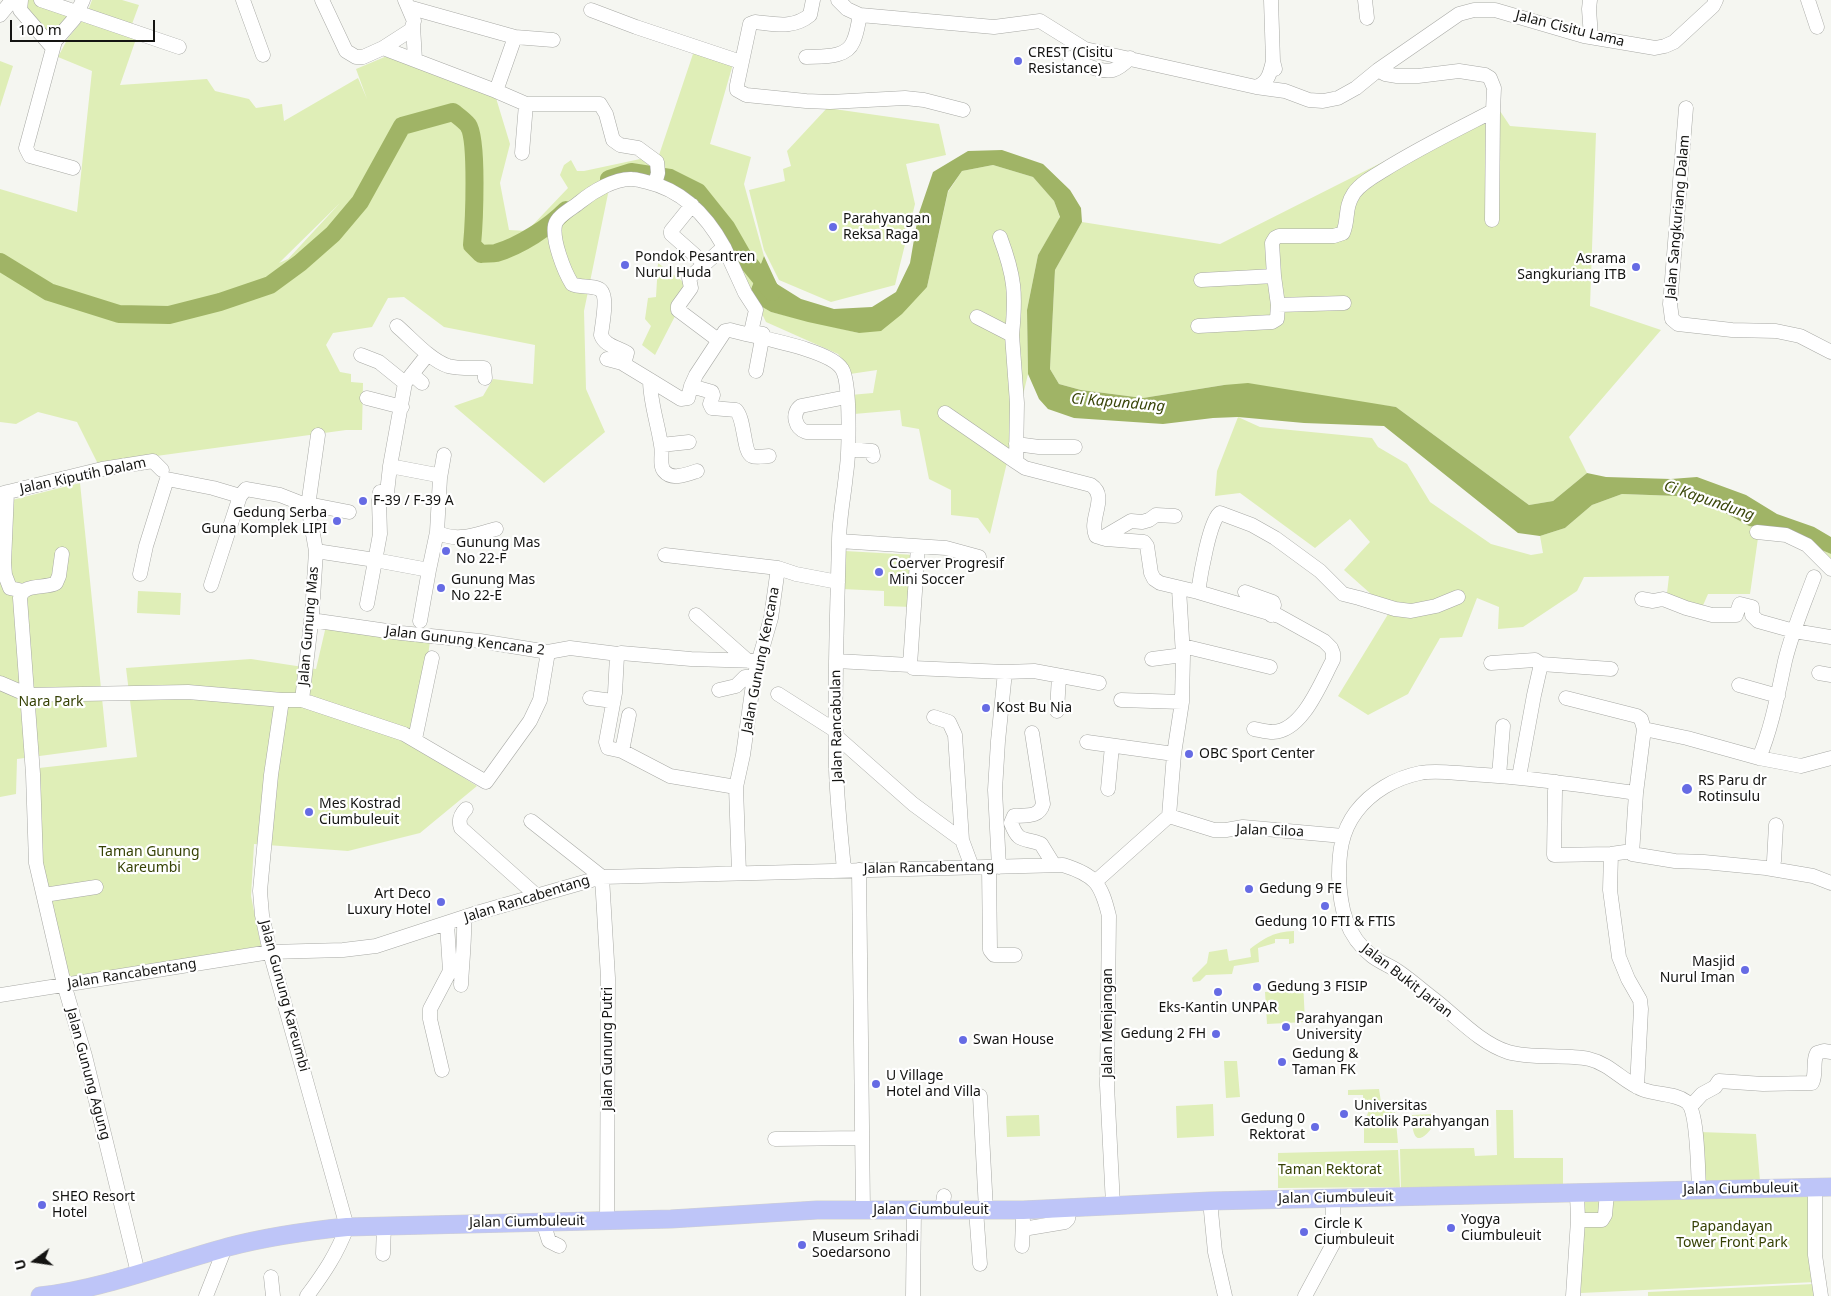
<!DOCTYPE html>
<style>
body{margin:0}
#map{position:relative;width:1831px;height:1296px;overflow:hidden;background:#f5f6f1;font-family:"Noto Sans",sans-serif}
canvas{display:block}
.north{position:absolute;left:10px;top:1236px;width:50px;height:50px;-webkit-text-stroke:4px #fff;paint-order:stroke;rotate:256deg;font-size:14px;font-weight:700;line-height:20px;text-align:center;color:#141412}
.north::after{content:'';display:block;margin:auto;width:18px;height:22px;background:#141412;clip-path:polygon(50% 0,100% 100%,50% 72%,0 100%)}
.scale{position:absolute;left:10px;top:20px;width:145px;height:22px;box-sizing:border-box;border:2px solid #141412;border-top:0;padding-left:6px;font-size:15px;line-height:18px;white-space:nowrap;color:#141412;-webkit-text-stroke:4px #fff;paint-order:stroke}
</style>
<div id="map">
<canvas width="1831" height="1296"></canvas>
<div class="north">U</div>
<div class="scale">100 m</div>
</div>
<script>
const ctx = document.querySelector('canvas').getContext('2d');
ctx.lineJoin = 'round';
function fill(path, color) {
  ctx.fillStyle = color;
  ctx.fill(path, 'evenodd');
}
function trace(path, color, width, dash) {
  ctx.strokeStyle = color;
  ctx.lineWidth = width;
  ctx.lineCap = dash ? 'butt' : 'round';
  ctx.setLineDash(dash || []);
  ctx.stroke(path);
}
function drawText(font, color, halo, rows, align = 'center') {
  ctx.font = font + ' "Noto Sans",sans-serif';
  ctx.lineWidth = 4.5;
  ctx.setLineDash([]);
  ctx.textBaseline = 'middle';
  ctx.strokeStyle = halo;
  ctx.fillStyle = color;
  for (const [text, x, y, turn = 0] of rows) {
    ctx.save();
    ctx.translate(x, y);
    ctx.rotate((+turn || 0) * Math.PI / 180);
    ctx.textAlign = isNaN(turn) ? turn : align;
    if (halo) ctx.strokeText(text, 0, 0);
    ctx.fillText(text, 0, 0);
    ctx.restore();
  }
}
fill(new Path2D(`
 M23,0H36L75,13L54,40L21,3Z
 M92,0H122L139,5L132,24L88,11Z
 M82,21L136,39L120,85L207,79L215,91L249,99L256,108L282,104L284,121L358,78L367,99L356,69L387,56L496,98L510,144L500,183L509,230L527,231L568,188L560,175L564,165L571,160L577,171H584L659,155L694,51L733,64L710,144L751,157L744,184L764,256L748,296L731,251L706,207L678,184L645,177L610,184L584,311L586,389L605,432L544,483L454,406L483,396L493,379L533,384L535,345L444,327L404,297L388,298L372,327L333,333L326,345L340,372L351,374V382L363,383L362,430H346L98,464L77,422L38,412L16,424L0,422V189L77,212L92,71L58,57L68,38ZM340,203L288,259L279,263Z
 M0,61L13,66L0,107Z
 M1496,105L1510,126L1596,133L1590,306L1661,330L1569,437L1587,473L1553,501L1529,505L1396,407L1224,385L1143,398L1081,390L1059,384L1050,369L1055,270L1082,222L1220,244Z
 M827,108L939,124L946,155L906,164L915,204L895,285L831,302L779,280L764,250L749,190L785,181L783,169L791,166L787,151Z
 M993,165L1033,177L1054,201L1060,218L1038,255L1027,310L1028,374L990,534L978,518L951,515V490L929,479L919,429L902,426L900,410L854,414L850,395L873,393L877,370L850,374L846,364L838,354L766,322L757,304L771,312L859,333L927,287L948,192L962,171Z
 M658,263L690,287L655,355L642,345L651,326L645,319L648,298L656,297Z
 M1238,417L1260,427L1372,438L1378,447L1407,464L1430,502L1491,544L1531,555L1543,553L1540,536L1565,528L1592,505L1622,494L1677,496L1718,509L1749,526L1785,533L1787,535L1831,554V567L1784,539L1758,538L1750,594H1708L1701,610L1666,602L1669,576L1584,577L1577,591L1523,627L1498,629L1499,607L1477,598L1462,637L1440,638L1408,694L1368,715L1338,696L1390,611L1344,570L1370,542L1350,519L1315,548L1240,493L1215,496L1217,471Z
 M80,483L107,747L17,759L16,794L0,797V503Z
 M845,551L915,555L912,607L884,606V591L842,589Z
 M138,591L181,593L180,615L137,613Z
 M326,626L430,641L416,748L477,786L420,833L348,851L254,844L251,896L261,946L70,979L43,863L39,768L137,757L126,668L251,659L316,669Z
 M1294,931V943L1289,944V939H1275V943L1258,948L1259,962L1234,966L1232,974L1206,975L1200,981L1193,982L1192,978L1207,963L1209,952L1227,949L1229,961L1251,957L1250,949C1266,937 1274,932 1294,931Z
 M1303,981L1305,1022L1267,1024L1265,992L1278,991V982Z
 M1224,1061H1237L1240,1097L1226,1098Z
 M1379,1089L1381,1102L1394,1101L1398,1143H1364V1122L1371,1106L1363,1104V1095H1348V1090Z
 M1213,1104L1214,1136L1177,1138L1176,1106Z
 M1496,1110H1513L1514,1158H1563V1186L1401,1189L1400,1149L1474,1148L1475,1156L1497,1155Z
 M1432,1114L1431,1129C1414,1150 1412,1130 1412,1115Z
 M1039,1115L1040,1136L1007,1137L1006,1116Z
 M1700,1132L1756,1134L1761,1193L1812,1191L1815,1282L1581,1293L1579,1196L1703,1192Z
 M1398,1150L1400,1187L1278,1188V1153Z
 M1814,1284L1818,1296H1648V1292Z`), '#dfeeb7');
fill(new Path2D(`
 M1002,150L1043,164L1070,190L1081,208L1082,222L1055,270L1050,369L1059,384L1081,390L1143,398L1224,385L1248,383L1396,407L1529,505L1553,501L1587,473L1606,477L1671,479L1697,477L1746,495L1777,514L1814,527L1831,537V554L1786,535L1785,533L1749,526L1718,509L1677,496L1622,494L1592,505L1565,528L1540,536L1518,533L1384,426L1304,423L1238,417L1213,418L1163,424L1074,418L1048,409L1039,399L1028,374L1027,310L1038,255L1060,217L1054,201L1033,177L993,165L962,171L948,191L927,287L902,314L881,331L859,333L808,322L771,312L757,304L751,289L764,256L777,284L801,299L834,309L872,307L896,292L910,263L918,216L933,172L968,151Z`), '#a0b466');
trace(new Path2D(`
 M609,179L631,172L670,178L698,192L726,227L742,255L772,292
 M0,262L49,292L119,314L169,315L220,302L270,285L300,263L333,234L360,202L402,126L453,112C458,116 464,120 468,125C478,139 474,224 472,245L481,254C486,253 492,254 496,253C520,246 549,227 566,210`), '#a0b466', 18);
const minor = new Path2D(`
 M21,0L20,10L53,48
 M41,0L179,47
 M243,0L263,55
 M322,0L346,51L356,57H363L383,48L411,30L414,21L405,0
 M813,0L810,15C793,29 775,24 755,22L750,24L737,85V90L746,95L806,101L830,102L905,98L924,100L963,110
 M838,0L847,9L860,15L994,27L1040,21L1085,49L1256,87C1268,83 1270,74 1273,61
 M1271,0L1273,61L1275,69
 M1365,0L1367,18
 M1590,0L1589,9L1591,37
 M1808,0L1817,27
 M408,7L515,37L553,40
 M591,10L636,27L741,62
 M0,15L9,4L20,3
 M413,26L415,60
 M383,48L496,91L526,104H600L606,114L613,140L620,145L638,148L657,162L658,173L655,184
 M806,57C821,56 846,59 853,42C857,34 858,24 860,15
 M1070,58C1080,63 1102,73 1113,70C1120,68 1125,63 1130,58
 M1378,70L1385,74L1397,76H1418L1459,71L1485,75L1490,78L1494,88L1493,111L1492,220
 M1256,87L1285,91L1309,100L1323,101L1338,98L1356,88L1378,70L1459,14L1474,10H1495L1584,36L1655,48L1665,46L1674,42L1713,6L1716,0
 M496,91L515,37
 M1686,108L1670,304L1672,319L1678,324L1732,330L1776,331L1800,336L1831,352
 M522,153L526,104
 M73,168L30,156L26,148L55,41L74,19L83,0
 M692,205L671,231V234L705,264
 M1000,237C1015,277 1016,294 1012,335
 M724,247L745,293L756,310L751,332L763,334
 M1274,276L1278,305
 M1201,280L1274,276L1272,243L1275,238L1279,236H1334L1343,233C1349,219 1344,208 1354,193C1361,183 1374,176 1384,170C1419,148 1456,130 1493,111
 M977,317L1012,335L1017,403L1016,462L1025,468L1091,485C1109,497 1088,519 1096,536L1106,539L1144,542L1147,546L1151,573L1154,579L1160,583L1198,592L1279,616L1324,641L1331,648L1333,653V660C1321,682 1303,731 1273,732C1267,732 1260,730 1254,729
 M397,326C412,339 430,360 448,366C459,369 473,368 484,368L485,378
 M1198,326L1272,322L1277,319L1278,305L1344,303
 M428,354L405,383L390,466L437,475L440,478L437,532L429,570
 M361,355L379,362L405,383
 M607,359L622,363L650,380
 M624,364L627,353C617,347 605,346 601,335C602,325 609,294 599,289C591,285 580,288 572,284C564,271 552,240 555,225C557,216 573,208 580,202C592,192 615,178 632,179C637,179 642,181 647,182C682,190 707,216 724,247L689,278L691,288L678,306V310L718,340
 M756,371L762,339
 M412,374L422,383
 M691,386L712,392L713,395L710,404L712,408L736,410C745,419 743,452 752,456C756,458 764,456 769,456
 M847,397L801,406C791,413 795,428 806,432H848
 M367,398L402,407
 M945,413L1016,462
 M1016,444L1039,447H1075
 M661,445L689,442
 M849,449L872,451L873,456
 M697,471C688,474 672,481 664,471C659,465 663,453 661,445C658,424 650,402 650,380L681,399L688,398L691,386L696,375L725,331L730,330C754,337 830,349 842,369C851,383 849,456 846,474C844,496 839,519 839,542C837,617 834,693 836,768C837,802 841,836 844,870
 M440,478L444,455
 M7,492L4,563L5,575L10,588L23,591
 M380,492L387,493L390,466
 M0,494L102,469L153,461L162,470
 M308,504L349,512
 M437,532C457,543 476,534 496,529
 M1757,532L1786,535L1807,545L1831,569
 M1102,538L1131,521L1142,522L1149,520L1156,515L1175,516
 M839,541L946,548L979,557
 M316,551L375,560L429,570L420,621
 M62,554L59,576L56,583C46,589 22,583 20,598L33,774L36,863L64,984L85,1056L138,1273
 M665,555L778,568L796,574L838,582
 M140,574L146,546L167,479L213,488L240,496
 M211,585L240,496L246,489L280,495L308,506
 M1198,592C1200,578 1210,518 1220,513L1252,525L1275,538L1320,571L1343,594L1359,598L1395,609L1411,611L1436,606L1458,597
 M1245,592L1273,602L1274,605L1271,615
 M1642,599L1653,601L1663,599L1686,608L1712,615H1736L1740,604L1752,607V615L1758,621L1794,631L1831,637
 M367,604L380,534L379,500
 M696,615L748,661
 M311,620L401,633L480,641L548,652L570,648L618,654
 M1183,646L1270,667
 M1152,659L1183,655
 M836,661L910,665L913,668L1005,672L1034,671L1099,683
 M1491,663L1535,660L1541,664L1534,695L1519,777
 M1541,664L1611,669
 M910,665L918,547
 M1819,673L1831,675
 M0,683L28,695L188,692L282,700H302L404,734L486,782L530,721L540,700L548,652
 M1739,685L1778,696
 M719,690L736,686L745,677H754
 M778,694L836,731
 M590,698L613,701
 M1566,698L1637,716L1641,719L1644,729
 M282,700L271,775L260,891L262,915L270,952L347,1227C337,1254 324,1273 307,1296
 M302,700L312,614L316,551L308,506L318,435
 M1121,700L1182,702
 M1057,711L1059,676
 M934,717L949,722L955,735L962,840L972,867
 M1032,733L1043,804C1039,818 1026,815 1014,816L1011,823C1019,844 1023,837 1041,844L1054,865
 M836,736L913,804L962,840
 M415,739L432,658
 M1087,742L1174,754
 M622,751L629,715
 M1759,758C1772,727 1778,693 1785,661C1792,632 1804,604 1814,577
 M1831,758L1801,766L1759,758L1687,738L1644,729L1636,793L1632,854L1675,861L1704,862L1766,868L1813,876L1831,883
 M1499,776L1503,726
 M1556,782L1555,791L1554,855L1611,854L1632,851
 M736,787L670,776L622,751L608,748L606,742L615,693L617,656L621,653L691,659L759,661
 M1108,789L1112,746
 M1636,793C1580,785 1525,777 1470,774C1454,773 1436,770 1420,773C1395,778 1371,792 1356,812C1341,832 1339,853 1339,876C1340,908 1346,936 1372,956C1381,963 1391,966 1399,972C1412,981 1423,991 1435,1000C1458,1018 1480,1043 1508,1052C1530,1059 1565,1054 1589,1059C1611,1064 1624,1083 1644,1090C1658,1095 1675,1093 1687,1102C1698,1111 1698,1174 1699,1190
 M466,809C460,815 458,820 461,828L537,896
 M1169,816L1214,830H1226L1243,827L1343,836
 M531,821L602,877L608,978L607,1221
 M1611,854L1610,890L1619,957L1628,979L1640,1000L1641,1009L1637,1087
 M1774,861L1776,825
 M989,867L990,950L994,955H1015
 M999,867L995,790L998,741L1005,672
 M859,870L863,1211
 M739,873L736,787L743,755L754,677L771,618L778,568
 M1095,882L1169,816L1174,754L1182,702L1183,655L1179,589
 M44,895L96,887
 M461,985C462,962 465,940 464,917
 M0,995L270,952L343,950L376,946L480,912L602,877L1063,865C1095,875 1101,883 1109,916L1107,1085L1113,1205
 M442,1070L430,1019V1009L450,971L447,924
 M980,1096L986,1210
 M1691,1106L1702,1094L1715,1087L1719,1081L1763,1084L1812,1083C1817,1073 1812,1062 1817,1053L1824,1051L1831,1052
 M775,1139L862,1138
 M1815,1188V1255L1821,1296
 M1210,1201L1215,1252L1225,1296
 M942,1210L944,1196
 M976,1210L980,1264
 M1578,1220H1602L1605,1215L1607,1193
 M543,1222L549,1241L559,1246
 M1023,1229L1065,1222L1068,1219L1069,1209
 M1022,1246L1023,1220
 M383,1254L384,1225
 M271,1277L273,1296
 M206,1296L225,1248
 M913,1296L914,1210
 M1305,1296L1333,1244V1207L1335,1199
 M1573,1296L1578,1220L1577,1194`);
const major = new Path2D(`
 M40,1296C103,1289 166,1264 228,1247C266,1237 307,1231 347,1227L671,1219L817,1210H1023L1210,1201L1831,1187`);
trace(minor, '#a8a9a5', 15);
trace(major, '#d0d0d0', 19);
trace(minor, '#fff', 14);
trace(major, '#bec5f8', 18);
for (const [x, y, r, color] of [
 [1018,61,5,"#666be4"],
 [833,227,5,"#666be4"],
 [625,265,5,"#666be4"],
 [1636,267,5,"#666be4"],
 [363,501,5,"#666be4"],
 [337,521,5,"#666be4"],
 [446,551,5,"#666be4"],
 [879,572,5,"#666be4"],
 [441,588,5,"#666be4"],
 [986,708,5,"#666be4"],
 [1189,754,5,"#666be4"],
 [1687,789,6,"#666be4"],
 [309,812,5,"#666be4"],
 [1249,889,5,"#666be4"],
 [441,902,5,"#666be4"],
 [1325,906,5,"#666be4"],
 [1745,970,5,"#666be4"],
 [1257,987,5,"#666be4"],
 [1218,992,5,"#666be4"],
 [1286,1027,5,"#666be4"],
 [1216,1034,5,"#666be4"],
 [963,1040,5,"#666be4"],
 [1282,1062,5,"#666be4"],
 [876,1084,5,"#666be4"],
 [1344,1114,5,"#666be4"],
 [1315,1127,5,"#666be4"],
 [42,1205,5,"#666be4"],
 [1451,1228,5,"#666be4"],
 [1304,1232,5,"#666be4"],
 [802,1245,5,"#666be4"]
]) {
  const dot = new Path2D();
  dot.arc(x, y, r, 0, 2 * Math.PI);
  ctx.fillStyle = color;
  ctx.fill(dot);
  trace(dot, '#fff', 2);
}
drawText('14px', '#141412', '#fff', [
 ["Jalan Cisitu Lama",1570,29,14],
 ["Jalan Sangkuriang Dalam",1678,217,-85],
 ["Jalan Kiputih Dalam",83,476,-12],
 ["Jalan Gunung Mas",309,626,-85],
 ["Jalan Gunung Kencana 2",465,641,7],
 ["Jalan Gunung Kencana",761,660,-79],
 ["Jalan Rancabulan",837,726,-91],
 ["Jalan Ciloa",1270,831,2],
 ["Jalan Rancabentang",929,868,-1],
 ["Jalan Rancabentang",527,899,-17],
 ["Jalan Rancabentang",132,974,-9],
 ["Jalan Bukit Jarian",1407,981,38],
 ["Jalan Gunung Kareumbi",284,996,75],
 ["Jalan Menjangan",1108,1023,-90],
 ["Jalan Gunung Putri",608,1049,-90],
 ["Jalan Gunung Agung",88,1074,75],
 ["Jalan Ciumbuleuit",1741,1189,-1],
 ["Jalan Ciumbuleuit",1336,1198,-1],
 ["Jalan Ciumbuleuit",931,1210],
 ["Jalan Ciumbuleuit",527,1222,-1]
]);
drawText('14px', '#141412', '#fff', [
 ["CREST (Cisitu",1028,53],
 ["Resistance)",1028,69],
 ["Parahyangan",843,219],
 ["Reksa Raga",843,235],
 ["Pondok Pesantren",635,257],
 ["Nurul Huda",635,273],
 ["Asrama",1626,259,"right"],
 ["Sangkuriang ITB",1626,275,"right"],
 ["F-39 / F-39 A",373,501],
 ["Gedung Serba",327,513,"right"],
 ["Guna Komplek LIPI",327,529,"right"],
 ["Gunung Mas",456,543],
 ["No 22-F",456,559],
 ["Coerver Progresif",889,564],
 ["Mini Soccer",889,580],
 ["Gunung Mas",451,580],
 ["No 22-E",451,596],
 ["Kost Bu Nia",996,708],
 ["OBC Sport Center",1199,754],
 ["RS Paru dr",1698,781],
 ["Rotinsulu",1698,797],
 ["Mes Kostrad",319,804],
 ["Ciumbuleuit",319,820],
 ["Gedung 9 FE",1259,889],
 ["Art Deco",431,894,"right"],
 ["Luxury Hotel",431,910,"right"],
 ["Gedung 10 FTI & FTIS",1325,922,"center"],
 ["Masjid",1735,962,"right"],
 ["Nurul Iman",1735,978,"right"],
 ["Gedung 3 FISIP",1267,987],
 ["Eks-Kantin UNPAR",1218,1008,"center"],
 ["Parahyangan",1296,1019],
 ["University",1296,1035],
 ["Gedung 2 FH",1206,1034,"right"],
 ["Swan House",973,1040],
 ["Gedung &",1292,1054],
 ["Taman FK",1292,1070],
 ["U Village",886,1076],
 ["Hotel and Villa",886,1092],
 ["Universitas",1354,1106],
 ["Katolik Parahyangan",1354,1122],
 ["Gedung 0",1305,1119,"right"],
 ["Rektorat",1305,1135,"right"],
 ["SHEO Resort",52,1197],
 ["Hotel",52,1213],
 ["Yogya",1461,1220],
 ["Ciumbuleuit",1461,1236],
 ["Circle K",1314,1224],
 ["Ciumbuleuit",1314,1240],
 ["Museum Srihadi",812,1237],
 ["Soedarsono",812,1253]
], 'left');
drawText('14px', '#364205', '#fff', [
 ["Nara Park",51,702],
 ["Taman Gunung",149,852],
 ["Kareumbi",149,868],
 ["Taman Rektorat",1330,1170],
 ["Papandayan",1732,1227],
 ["Tower Front Park",1732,1243]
]);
drawText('italic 15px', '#394509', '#fff', [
 ["Ci Kapundung",1118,403,5],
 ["Ci Kapundung",1709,501,19]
]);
</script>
